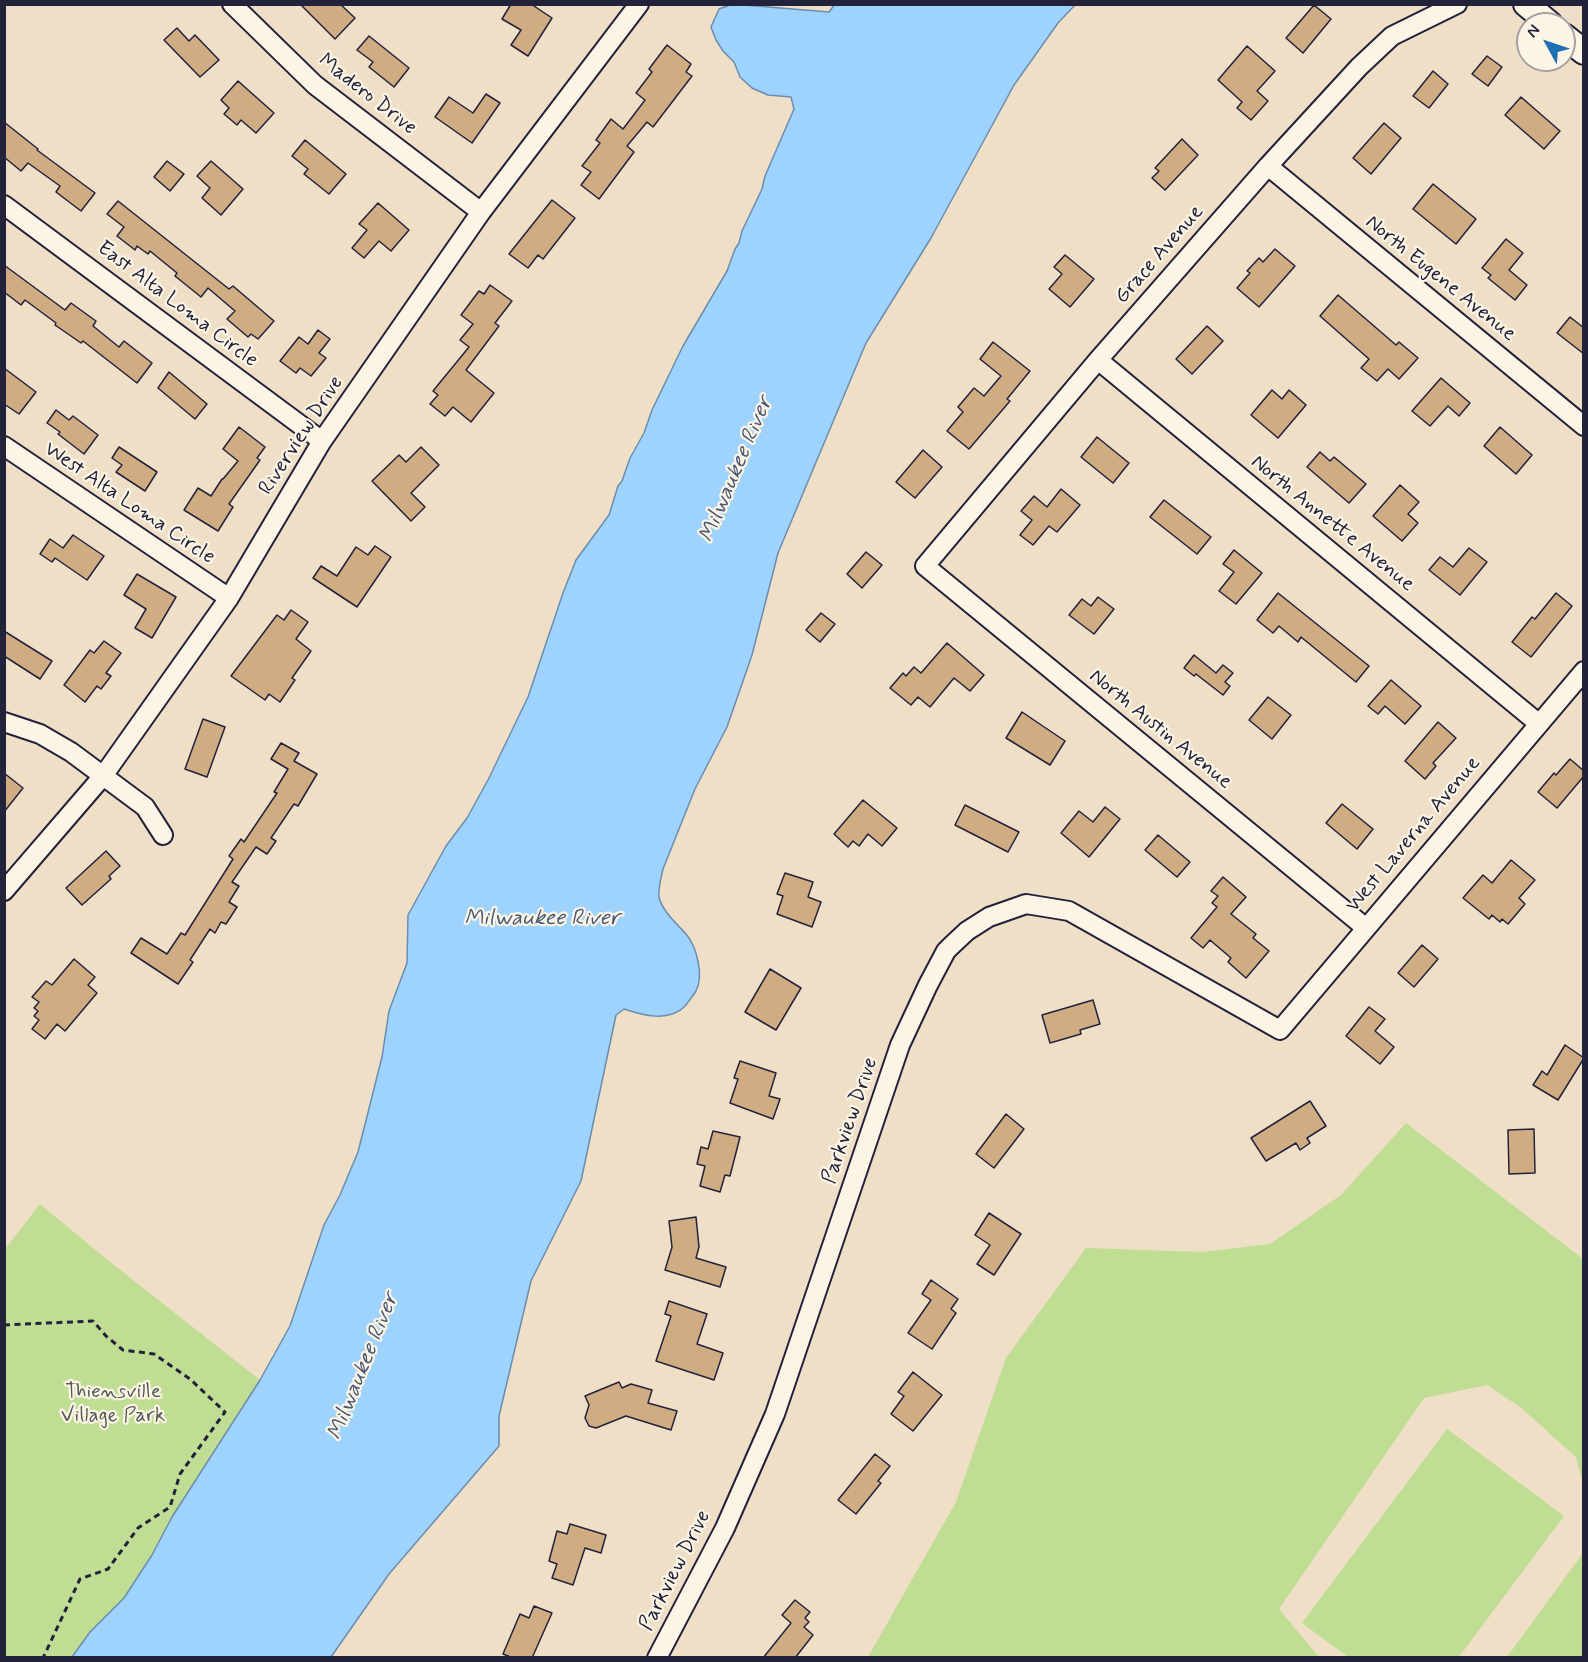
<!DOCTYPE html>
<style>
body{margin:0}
#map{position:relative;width:1588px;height:1662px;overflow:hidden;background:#efdfc7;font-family:Mynerve,sans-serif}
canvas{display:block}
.frame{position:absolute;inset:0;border:6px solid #22223b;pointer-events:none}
.north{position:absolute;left:1516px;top:12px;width:60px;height:60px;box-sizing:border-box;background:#fcf5e5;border:2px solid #a5a1a1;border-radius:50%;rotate:310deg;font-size:16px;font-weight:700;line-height:24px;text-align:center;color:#22223b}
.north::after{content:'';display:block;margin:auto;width:21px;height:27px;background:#1f6fb2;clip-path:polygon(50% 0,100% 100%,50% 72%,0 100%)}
</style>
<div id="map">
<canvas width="1588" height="1662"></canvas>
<div class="frame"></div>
<div class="north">N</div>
</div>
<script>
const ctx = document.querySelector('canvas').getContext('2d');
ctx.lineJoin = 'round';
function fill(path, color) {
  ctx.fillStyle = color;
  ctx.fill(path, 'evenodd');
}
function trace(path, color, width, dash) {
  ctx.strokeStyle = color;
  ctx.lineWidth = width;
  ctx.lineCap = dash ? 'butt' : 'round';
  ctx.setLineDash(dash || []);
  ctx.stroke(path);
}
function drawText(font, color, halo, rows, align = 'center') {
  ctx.font = font + ' Mynerve,sans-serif';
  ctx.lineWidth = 4.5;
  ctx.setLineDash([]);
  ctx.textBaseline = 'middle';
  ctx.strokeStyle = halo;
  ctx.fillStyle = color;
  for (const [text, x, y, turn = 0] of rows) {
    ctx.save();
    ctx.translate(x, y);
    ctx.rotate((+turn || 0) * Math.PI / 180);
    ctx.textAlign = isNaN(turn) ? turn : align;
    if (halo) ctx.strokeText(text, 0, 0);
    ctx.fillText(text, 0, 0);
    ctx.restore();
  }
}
fill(new Path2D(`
 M1406,1123L1583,1259V1485L1576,1457L1520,1407L1487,1385L1424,1398L1279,1609L1319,1657H868L956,1502L1006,1358L1086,1248L1203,1252L1270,1244L1341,1195Z
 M40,1204L110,1262L260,1380L172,1517L152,1555L124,1599L90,1632L72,1657H5V1249Z
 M1447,1429L1564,1516L1459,1657H1348L1302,1623Z
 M1583,1553V1657H1507Z`), '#c0dd94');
const water = new Path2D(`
 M835,4L1075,5L1058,23L1014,85L931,238L866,343L778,553L752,655L727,727L695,789L663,869C661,878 658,888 659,897C662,911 677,924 686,934C697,947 704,976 696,991C693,996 688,1002 685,1006C669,1023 642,1015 624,1009L616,1015L581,1181L531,1281L499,1416V1446L389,1574L331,1657H72L90,1632L124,1598L152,1555L172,1517L260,1380L290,1326L324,1225L340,1195L358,1152L382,1057L389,1011L407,963L408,915L446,846L467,818L488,780L528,697L563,593L576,560L609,515L618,486L622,481L630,458L644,433L652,410L683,346L727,271L735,249L739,243L742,231L762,189L765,176L794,109L791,97L768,95L752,88L740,77L734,62L723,51L716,40L711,27L719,9L730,5H744L829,12Z`);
fill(water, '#9ed3fd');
trace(water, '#6c8caf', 1.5);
const building = new Path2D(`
 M300,4H340L355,18L335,39Z
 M511,4H531L552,18L528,56L511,45L521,30L502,19Z
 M1314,5L1331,19L1303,53L1286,38Z
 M177,28L189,41L195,35L219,60L200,77L164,40Z
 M369,36L409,68L394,87L369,67L373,62L357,50Z
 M667,45L691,64L686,72L692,76L653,127L647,122L627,146L634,152L599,199L581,185L591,172L582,166L600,143L596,140L611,119L623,129L645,100L636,93L652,72L649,69Z
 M1247,46L1275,71L1257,91L1268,101L1251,120L1237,108L1242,102L1218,80Z
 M1487,56L1502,67L1488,86L1472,74Z
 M1433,71L1448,84L1429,108L1413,96Z
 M238,81L274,113L256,133L241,120L237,125L224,114L229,108L221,100Z
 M486,94L500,103L472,143L435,117L449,97L473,113Z
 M1521,97L1560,131L1544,149L1505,115Z
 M4,122L38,149L37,150L95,193L81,211L56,192L60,186L28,163L21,171L4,157Z
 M1384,123L1401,138L1371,174L1353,158Z
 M1182,139L1198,155L1165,190L1152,178L1159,171L1155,168Z
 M305,140L346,174L329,194L304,174L308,169L292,156Z
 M167,161L184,174L170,191L154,177Z
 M211,161L243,189L221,215L202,198L210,188L197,176Z
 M1433,184L1476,219L1456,244L1413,209Z
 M552,200L575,218L543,259L538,255L528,268L509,254Z
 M118,201L229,289L233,286L274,321L258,339L251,334L248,337L227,319L235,311L208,288L201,297L175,276L177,273L150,251L148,254L137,246L135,250L117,236L124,227L107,214Z
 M378,203L409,230L391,251L379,241L364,258L352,248L367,230L359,224Z
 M1506,239L1523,253L1509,270L1527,285L1515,300L1488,278L1491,275L1482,268Z
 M1275,249L1295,266L1259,307L1237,288L1250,273L1247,271L1259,258L1263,262Z
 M1065,255L1094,279L1070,307L1049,289L1062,274L1054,267Z
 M4,265L65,310L71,303L96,321L93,326L119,347L124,341L152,363L137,383L83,341L81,343L55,325L56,323L25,300L21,305L4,292Z
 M490,285L512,301L495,323L499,326L466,370L494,393L471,422L453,407L445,416L430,404L438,395L433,391L469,347L460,340L473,324L461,315L479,291L484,294Z
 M1338,295L1396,345L1399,342L1418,358L1399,379L1388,369L1377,381L1361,368L1369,359L1320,316Z
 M1570,317L1584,328V354L1557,333Z
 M1207,326L1223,341L1192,374L1176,359Z
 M318,330L330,339L319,353L326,358L311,376L300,368L296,373L280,361L299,337L308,344Z
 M993,342L1030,371L1007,399L1010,401L969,449L947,431L963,412L958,407L974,388L984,396L1001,376L980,359Z
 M4,368L36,392L19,414L4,404Z
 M169,372L207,404L195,419L158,388Z
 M1441,378L1470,403L1459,416L1448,406L1430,426L1412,411Z
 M1272,390L1282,399L1289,390L1306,405L1278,438L1251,415Z
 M56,410L69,420L73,416L98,435L84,454L58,434L60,432L47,423Z
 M239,427L265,447L257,458L260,460L229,504L233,507L218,531L184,510L198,488L211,496L222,479H223L238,461L223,449Z
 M1500,427L1532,455L1516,474L1484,446Z
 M1097,437L1129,463L1113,483L1081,457Z
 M119,447L157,472L145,491L116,472L122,465L112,458Z
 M421,447L439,465L411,493L425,507L411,521L372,481L399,455L406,462Z
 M923,450L942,467L915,498L896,482Z
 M1320,452L1330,461L1334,457L1366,484L1349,503L1307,467Z
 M1400,485L1419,502L1408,514L1418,523L1402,541L1373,516Z
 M1061,489L1080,505L1057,532L1049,526L1033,545L1020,535L1032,520L1021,511L1034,496L1047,507Z
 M1164,500L1211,537L1197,554L1150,517Z
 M73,535L104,556L87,580L55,558L52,562L40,554L50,539L63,548Z
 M375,546L391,557L357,607L313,578L321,566L337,576L356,547L368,555Z
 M1469,548L1487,562L1460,595L1429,570L1440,557L1453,567Z
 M1234,550L1262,573L1236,604L1219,591L1234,572L1223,564Z
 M866,552L882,565L862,588L847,574Z
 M137,574L176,597L152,638L135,628L146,609L124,595Z
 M1278,593L1369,666L1356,682L1301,637L1298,642L1279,626L1273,633L1257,620Z
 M1556,593L1572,606L1531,657L1512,642L1532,617L1535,619Z
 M1098,597L1114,609L1094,634L1069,615L1082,599L1091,606Z
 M291,610L308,622L296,639L311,651L292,678L295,680L280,702L269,694L265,700L231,676L277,615L284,620Z
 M821,613L835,624L820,642L806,630Z
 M4,631L52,661L40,679L4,656Z
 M104,641L121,653L106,673L111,676L101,689L97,686L85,702L64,685L90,650L94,653Z
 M947,643L984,675L970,691L954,678L930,707L918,697L911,705L890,688L903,673L906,676L914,667L921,673Z
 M1194,655L1216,673L1223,665L1233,673L1225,682L1230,686L1223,695L1196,674L1194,676L1184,668Z
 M1391,680L1421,706L1405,724L1385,706L1378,714L1368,706Z
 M1268,697L1291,715L1272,739L1249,720Z
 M1022,712L1065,741L1050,765L1006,738Z
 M203,719L225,727L207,777L185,769Z
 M1438,722L1456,738L1433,763L1436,766L1425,779L1405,761Z
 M281,743L299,753L294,761L317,774L298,806L294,804L271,838L276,841L267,854L256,847L232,882L239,886L229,902L237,907L226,924L221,922L215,933L210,929L190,960L193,962L178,984L131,953L141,938L167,954L181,933L185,935L233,859L229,856L241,839L244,842L277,793L274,792L288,769L271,759Z
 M1570,759L1584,771V776L1557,808L1538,792L1554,773L1556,775Z
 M4,773L23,788L4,812Z
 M863,800L897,828L882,846L868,834L859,846L853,841L848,847L834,834Z
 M1342,804L1373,829L1357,849L1326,823Z
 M965,805L1019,832L1008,852L955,825Z
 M1105,807L1120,819L1089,857L1061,833L1079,811L1093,822Z
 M1158,835L1190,862L1177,877L1145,850Z
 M106,851L120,866L109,876L111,879L82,905L66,888Z
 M1511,860L1535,880L1519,898L1525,904L1508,924L1502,919L1500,922L1492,915L1489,919L1463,898L1483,875L1492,883Z
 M785,873L813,882L808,897L821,902L812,927L777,914L783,896L777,894Z
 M1223,877L1246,897L1231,914L1256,934L1253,938L1269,951L1246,978L1228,962L1231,958L1210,940L1203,948L1191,938L1217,907L1212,903L1218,896L1211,891Z
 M1422,945L1438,959L1414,987L1398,973Z
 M74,959L95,977L88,985L97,993L65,1031L57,1024L45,1039L32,1029L39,1020L34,1016L38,1011L34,1008L39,1002L32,997L46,981L52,985Z
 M770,969L801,988L776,1030L745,1012Z
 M1093,1000L1100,1024L1080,1030L1081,1034L1050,1043L1042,1015Z
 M1369,1007L1385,1019L1375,1031L1394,1047L1380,1064L1346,1036Z
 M1565,1045L1584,1058L1558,1100L1533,1085L1542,1071L1547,1075Z
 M740,1061L776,1073L769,1096L780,1099L773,1119L730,1103L738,1079L734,1078Z
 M1310,1101L1326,1126L1307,1138L1310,1143L1300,1150L1296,1143L1266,1161L1251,1138Z
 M1006,1114L1024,1129L994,1168L976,1154Z
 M1534,1129L1535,1173L1509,1174L1508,1130Z
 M713,1131L740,1137L730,1176L725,1175L720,1192L700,1186L705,1166L697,1164L701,1147L708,1149Z
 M989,1213L1021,1234L994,1275L977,1264L990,1245L975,1235Z
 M696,1217L699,1247L696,1258L726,1267L720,1287L665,1270L672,1247L669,1221Z
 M931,1280L958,1299L951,1309L956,1313L932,1349L908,1333L931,1300L922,1294Z
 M669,1301L707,1314L697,1344L723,1353L714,1380L656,1361L671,1316L665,1314Z
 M913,1372L942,1395L913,1431L891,1414L904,1396L898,1392Z
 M619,1382L622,1388L631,1384L652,1390L648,1403L677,1411L671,1430L626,1416L596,1428L589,1426L585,1418L589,1405L585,1396Z
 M875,1454L890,1466L878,1481L881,1483L856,1514L838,1500Z
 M570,1524L606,1535L601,1553L585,1548L573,1585L552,1578L557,1564L549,1561L557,1531L567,1534Z
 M795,1600L810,1612L805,1618L809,1622L804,1627L813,1635L795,1658H763L791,1623L782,1615Z
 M534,1606L552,1613L532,1658H513L503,1654L520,1614L529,1618Z`);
fill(building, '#d0ac82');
trace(building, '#22223b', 1.5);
const street = new Path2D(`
 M232,4L315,85L481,212
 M1268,166L1584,426
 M4,205L322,441
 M1098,360L1538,723
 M4,446L229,598
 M4,722L40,734L71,752L145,807L163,835
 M4,891L103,776L229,598L322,441L481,212L639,4
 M1366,928L925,566L1098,360L1268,166L1359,67L1392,36L1457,4
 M657,1658L725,1528L775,1414L900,1045L928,985L946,951L951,946L967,931L989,917L1026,904L1069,911L1280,1030L1584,671`);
const secondary = new Path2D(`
 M1526,4L1550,24
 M1564,36L1584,52`);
trace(street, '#22223b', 22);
trace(secondary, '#22223b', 28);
trace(new Path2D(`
 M4,1325L93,1321L106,1336L123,1350L154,1354L190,1379L225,1412L180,1474L170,1507L138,1528L108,1569L80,1579L43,1658`), '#22223b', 3, [6, 4.5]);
trace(street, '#fcf5e5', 18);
trace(secondary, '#fcf5e5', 24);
drawText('21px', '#22223b', '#fcf5e5', [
 ["Madero Drive",367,95,38],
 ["Grace Avenue",1160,255,-49],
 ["North Eugene Avenue",1440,279,39],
 ["East Alta Loma Circle",177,305,37],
 ["Riverview Drive",302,436,-57],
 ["West Alta Loma Circle",129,504,34],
 ["North Annette Avenue",1332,524,39],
 ["North Austin Avenue",1160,730,39],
 ["West Laverna Avenue",1414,835,-50],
 ["Parkview Drive",851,1121,-71],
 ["Parkview Drive",676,1571,-63]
]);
drawText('21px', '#515a56', '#fcf5e5', [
 ["Thiensville",113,1393],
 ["Village Park",113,1417]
]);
drawText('italic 22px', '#475775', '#fcf5e5', [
 ["Milwaukee River",737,470,-67],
 ["Milwaukee River",542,919],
 ["Milwaukee River",364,1367,-68]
]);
</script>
